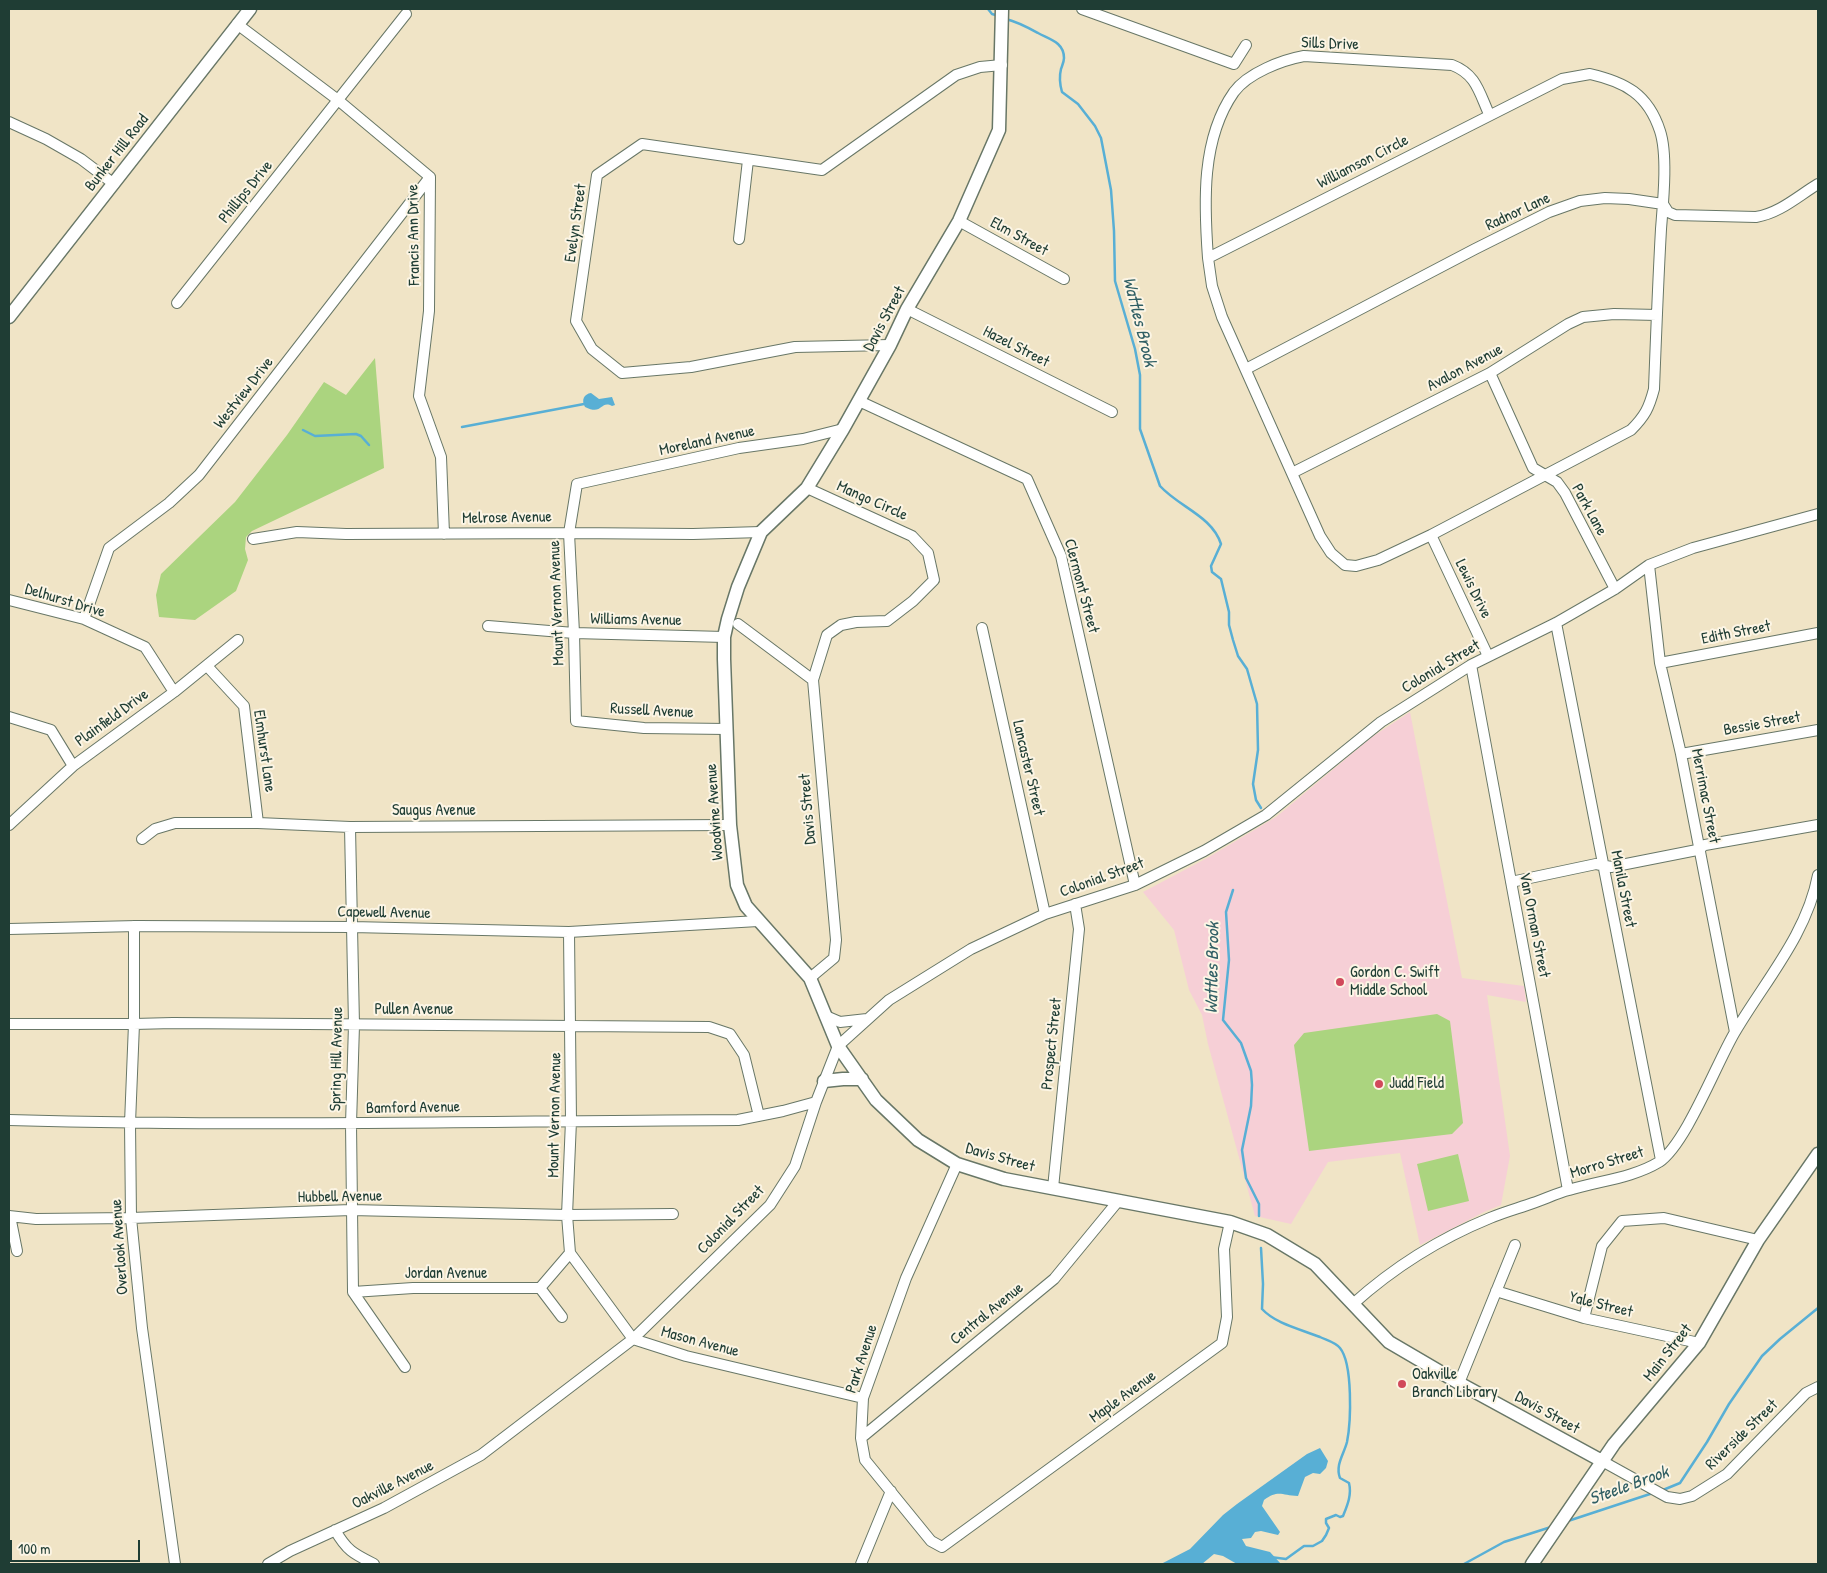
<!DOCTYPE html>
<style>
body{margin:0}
#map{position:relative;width:1827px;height:1573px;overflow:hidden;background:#f0e4c6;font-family:"Patrick Hand",sans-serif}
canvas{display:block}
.frame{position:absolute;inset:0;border:10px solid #1f3d34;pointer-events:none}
.scale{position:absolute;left:10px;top:1540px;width:130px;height:22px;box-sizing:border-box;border:2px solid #1f3d34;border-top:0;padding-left:6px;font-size:15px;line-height:18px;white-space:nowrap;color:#1f3d34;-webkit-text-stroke:4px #fcf5e5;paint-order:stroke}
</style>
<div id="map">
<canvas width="1827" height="1573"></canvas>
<div class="frame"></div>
<div class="scale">100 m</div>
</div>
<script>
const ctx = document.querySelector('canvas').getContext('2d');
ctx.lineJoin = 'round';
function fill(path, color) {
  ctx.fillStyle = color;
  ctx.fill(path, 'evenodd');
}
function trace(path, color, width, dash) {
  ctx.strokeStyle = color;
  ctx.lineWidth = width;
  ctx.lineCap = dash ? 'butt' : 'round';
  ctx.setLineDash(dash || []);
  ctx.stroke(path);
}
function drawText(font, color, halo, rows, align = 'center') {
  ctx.font = font + ' "Patrick Hand",sans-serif';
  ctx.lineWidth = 4;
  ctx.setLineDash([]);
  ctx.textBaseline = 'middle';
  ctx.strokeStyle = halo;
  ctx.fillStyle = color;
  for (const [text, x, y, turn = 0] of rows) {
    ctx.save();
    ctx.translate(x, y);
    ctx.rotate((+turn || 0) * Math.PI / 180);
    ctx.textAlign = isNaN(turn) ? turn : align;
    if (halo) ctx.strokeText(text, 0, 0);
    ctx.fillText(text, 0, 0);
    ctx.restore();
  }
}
fill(new Path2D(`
 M1410,712L1462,978L1524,986L1526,1002L1487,995L1510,1156L1501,1205L1484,1212L1420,1245L1400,1153L1328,1162L1291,1224L1255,1216L1208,1044L1202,1015L1189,990L1174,930L1143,892L1209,857L1276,817L1372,737Z`), '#f6cfd6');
fill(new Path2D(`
 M375,358L384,468L252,531L246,537L245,549L248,560L236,591L195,620L159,617L156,595L161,574L235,502L287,435L324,382L346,395Z
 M1437,1014L1450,1021L1463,1123L1452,1134L1309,1151L1294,1045L1304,1033Z
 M1458,1154L1469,1201L1428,1211L1417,1164Z`), '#abd47f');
fill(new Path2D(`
 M591,393L599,399L612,397L615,405L612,406C600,400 603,416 585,407C581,400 584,394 591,393Z
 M1320,1448L1328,1461L1326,1468L1320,1474L1313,1473L1305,1477L1298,1496C1282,1496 1279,1489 1264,1500L1262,1506L1280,1532L1278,1535L1261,1531L1255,1532L1251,1538L1242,1539L1246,1546L1270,1552L1281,1564H1237L1223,1556L1214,1554L1202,1564H1161L1190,1549L1223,1515L1237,1504L1307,1454Z`), '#58afd5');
trace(new Path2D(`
 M988,9L992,14L999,16
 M1006,19C1018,22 1027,27 1038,33C1049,39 1064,42 1064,58C1064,62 1062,66 1061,69C1059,77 1060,85 1062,92L1078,104L1095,126L1101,138L1111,190L1114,231L1115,281L1135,349L1140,375V429L1160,486C1179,507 1212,516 1221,544L1211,566L1212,572L1221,579L1229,612V625L1233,640L1238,656L1247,669L1257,704L1258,750L1253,784L1256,800L1261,808
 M462,427L584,404
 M303,430L315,436L356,434L361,436L369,445
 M1233,890L1226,912L1229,960L1223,1020L1241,1043L1251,1071L1252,1085L1251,1106L1242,1150L1246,1178L1259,1204V1216
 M1261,1248L1263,1284L1262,1309C1276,1324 1300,1329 1320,1337C1326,1340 1335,1342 1340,1348C1353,1364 1351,1422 1347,1442C1344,1454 1335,1465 1340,1478L1349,1483C1352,1495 1347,1506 1343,1516L1340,1517L1336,1515L1326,1519V1523L1329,1528L1326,1535L1322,1541L1313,1546H1304L1286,1559L1270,1557
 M1663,1490L1680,1483L1707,1442L1729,1404L1762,1356L1780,1339L1818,1308
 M1568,1521L1653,1493
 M1464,1564L1504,1542L1551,1527`), '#58afd5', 2.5);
const minor = new Path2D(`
 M1082,9L1234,64L1246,45
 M237,24L338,100L430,177L429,311L419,396L441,457L444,534
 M1590,74C1625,82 1648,94 1660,131C1668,155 1663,203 1661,229C1658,283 1656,336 1654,389C1649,408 1645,416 1631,430L1431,535L1378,560L1356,566L1345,565L1331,553L1320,536L1222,317L1212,286L1208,258L1562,79Z
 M9,122L46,139L81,159L114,184
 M959,221L1064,279
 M739,239L748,160
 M1208,258C1204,203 1201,139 1234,92C1248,73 1282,60 1304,56L1452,65C1476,74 1479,92 1489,114
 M177,303L406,14
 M907,309L1112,412
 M890,345L795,347L691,367L622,373L592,349L576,321L597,175L642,144L822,170L956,75L980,67L1002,65
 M1246,369L1475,249L1549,212L1580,201L1605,198L1629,199L1663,204L1668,212L1675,215L1756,217C1780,213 1798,196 1818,184
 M1490,373L1533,468L1557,482L1565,493L1615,589
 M859,401L1027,479L1061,556L1135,885
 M1292,473L1490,373L1568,324L1583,317L1614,314L1657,315
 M807,488L912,536L928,553L934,580L913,601L887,621L856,622L841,625L827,635L813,680L836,940L834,958L810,978
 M1431,535L1488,656
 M253,539L297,532L346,534L569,533L693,534L761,532
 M1649,565L1660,663L1681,754L1735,1032
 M9,600L84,619L145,647L174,692
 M84,619L109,548L169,503L199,475L430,177
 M1556,623L1661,1160
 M738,624L813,680
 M488,626L574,633L724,637
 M982,628L1045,914
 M1660,663L1818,633
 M1471,665L1568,1190
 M207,666L244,706L258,823
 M9,717L51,730L73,766
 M727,729L644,728L576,721L574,633L569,533L577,484L739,448L803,439L843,429
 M1681,754L1818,730
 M9,825L73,766L174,692L238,640
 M350,827L354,1025L351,1124L353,1292
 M142,839L155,829L175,823H258L350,827L730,825
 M1511,882L1596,864L1611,867L1697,850L1705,845L1818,825
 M134,926V1024L130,1123L131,1218L142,1328L175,1564
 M9,929L137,926L352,927L569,932L758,921
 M826,1016L840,1022L867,1019
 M9,1024H134L173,1023L709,1027L730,1034L744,1055L759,1116
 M9,1120C252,1127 495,1121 738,1120L783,1111L816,1102
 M957,1164L906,1278L863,1398L861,1438L865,1460L931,1541L942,1547L1222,1343L1227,1317L1224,1249L1230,1222
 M1053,1188L1079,929L1075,904
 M9,1216L36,1219L131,1218L351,1210L567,1215L673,1214
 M10,1216L17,1251
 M570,1253L633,1339L686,1356L863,1398
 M540,1288L570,1253L567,1215L571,1121L569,932
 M540,1288L562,1317
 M1496,1291L1584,1318L1699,1343
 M353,1292L413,1288H540
 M353,1292L405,1367
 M1353,1304C1393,1268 1441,1238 1490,1218C1504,1212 1519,1208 1533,1203C1545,1199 1557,1193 1569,1190C1598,1181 1633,1178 1659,1162C1686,1144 1717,1062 1735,1032C1765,981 1807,934 1818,875
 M1584,1318L1602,1246L1622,1221L1664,1218L1758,1240
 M1459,1383L1515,1245
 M861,1438L1054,1279L1119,1200
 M1602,1461L1667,1497L1680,1499L1692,1496L1727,1474L1806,1393L1818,1387
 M335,1530C347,1551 354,1554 374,1564
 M268,1564L290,1551L384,1508L481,1455L633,1339L770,1205L795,1166L816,1102L838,1046L889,1000L971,949L1045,914L1135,885L1204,851L1266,815L1381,722L1471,665L1556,623L1615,589L1649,565L1693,548L1818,514
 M861,1564L891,1491`);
const major = new Path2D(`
 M1002,9L999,130L959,221L907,309L890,345L843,429L807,488L761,532L738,587L728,619L724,637V659L730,825L737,885L746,906L810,978L838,1046L876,1100L918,1140L957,1164L1004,1179L1230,1222L1267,1235L1315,1264L1389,1342L1459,1383L1602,1461
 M9,317L250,9
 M824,1081L843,1079H862
 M1532,1564L1614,1444L1699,1343L1758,1240L1818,1154`);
trace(minor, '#687767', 12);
trace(major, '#687767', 15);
trace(minor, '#fff', 10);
trace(major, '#fff', 12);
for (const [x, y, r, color] of [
 [1340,982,5,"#d1495b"],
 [1379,1084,5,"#d1495b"],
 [1402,1384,5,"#d1495b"]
]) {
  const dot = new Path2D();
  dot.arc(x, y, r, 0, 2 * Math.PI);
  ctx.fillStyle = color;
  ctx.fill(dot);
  trace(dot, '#fcf5e5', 2);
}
drawText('16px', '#1f3d34', '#fcf5e5', [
 ["Sills Drive",1330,44,2],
 ["Bunker Hill Road",117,153,-52],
 ["Williamson Circle",1363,162,-27],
 ["Phillips Drive",246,192,-51],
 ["Radnor Lane",1518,212,-25],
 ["Evelyn Street",576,223,-82],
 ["Francis Ann Drive",414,235,-91],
 ["Elm Street",1019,237,29],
 ["Davis Street",885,319,-62],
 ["Hazel Street",1016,347,27],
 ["Avalon Avenue",1465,368,-28],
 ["Westview Drive",244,393,-52],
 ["Moreland Avenue",707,441,-12],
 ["Mango Circle",872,501,24],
 ["Park Lane",1589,510,61],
 ["Melrose Avenue",507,518,-1],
 ["Clermont Street",1081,586,75],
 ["Lewis Drive",1473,589,64],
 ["Delhurst Drive",65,601,17],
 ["Mount Vernon Avenue",557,603,-92],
 ["Williams Avenue",636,620,1],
 ["Edith Street",1736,633,-11],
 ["Colonial Street",1441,667,-31],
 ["Russell Avenue",652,711,3],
 ["Plainfield Drive",112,718,-36],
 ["Bessie Street",1762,724,-10],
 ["Elmhurst Lane",264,751,82],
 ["Lancaster Street",1028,768,77],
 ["Merrimac Street",1705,796,79],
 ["Davis Street",808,809,-95],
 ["Saugus Avenue",434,811],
 ["Woodvine Avenue",715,812,-94],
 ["Colonial Street",1102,878,-20],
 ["Manila Street",1623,889,79],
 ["Capewell Avenue",384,913,1],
 ["Van Orman Street",1534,925,79],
 ["Pullen Avenue",414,1010],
 ["Prospect Street",1052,1044,-84],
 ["Spring Hill Avenue",337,1059,-89],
 ["Bamford Avenue",413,1108,-1],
 ["Mount Vernon Avenue",555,1115,-89],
 ["Davis Street",1000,1158,16],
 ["Morro Street",1607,1163,-17],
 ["Hubbell Avenue",340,1197,-1],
 ["Colonial Street",731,1220,-46],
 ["Overlook Avenue",120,1247,-94],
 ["Jordan Avenue",446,1274],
 ["Yale Street",1601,1305,14],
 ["Central Avenue",987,1314,-39],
 ["Mason Avenue",700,1342,15],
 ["Main Street",1668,1353,-52],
 ["Park Avenue",862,1359,-72],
 ["Maple Avenue",1123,1397,-36],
 ["Davis Street",1547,1413,29],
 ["Riverside Street",1742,1435,-44],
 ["Oakville Avenue",393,1485,-27]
]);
drawText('16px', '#1f3d34', '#fcf5e5', [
 ["Gordon C. Swift",1350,973],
 ["Middle School",1350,991],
 ["Judd Field",1389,1084],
 ["Oakville",1412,1375],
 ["Branch Library",1412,1393]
], 'left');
drawText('italic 18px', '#305f64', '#fcf5e5', [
 ["Wattles Brook",1139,322,76],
 ["Wattles Brook",1213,968,-89],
 ["Steele Brook",1629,1486,-20]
]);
</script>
